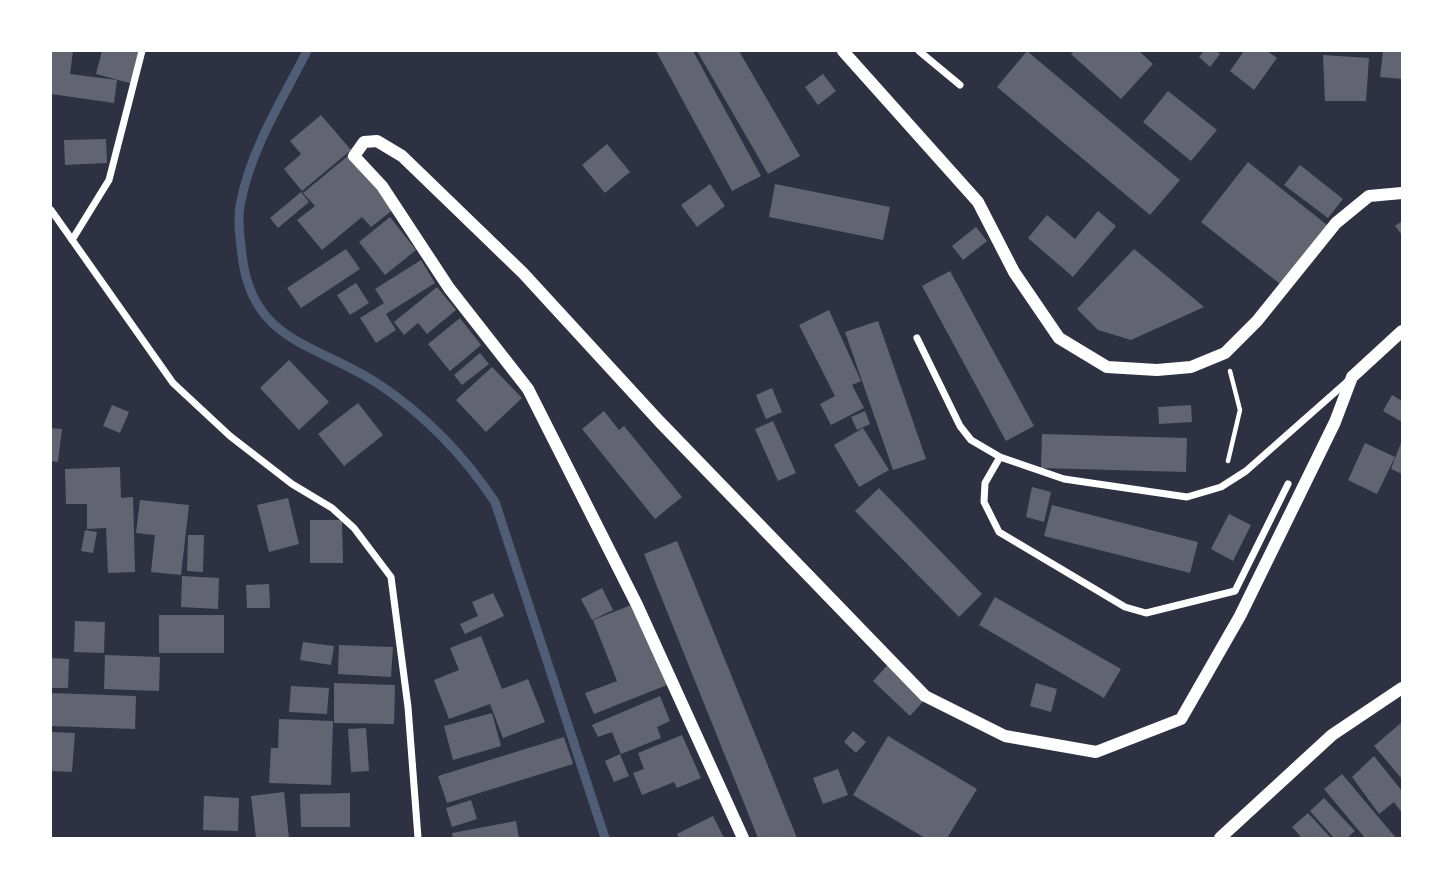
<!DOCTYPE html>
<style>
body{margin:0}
#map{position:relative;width:1453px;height:889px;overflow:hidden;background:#2d3142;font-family:"Zilla Slab",serif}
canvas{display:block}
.frame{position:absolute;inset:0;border:52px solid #fff;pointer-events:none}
</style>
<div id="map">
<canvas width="1453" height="889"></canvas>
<div class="frame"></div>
</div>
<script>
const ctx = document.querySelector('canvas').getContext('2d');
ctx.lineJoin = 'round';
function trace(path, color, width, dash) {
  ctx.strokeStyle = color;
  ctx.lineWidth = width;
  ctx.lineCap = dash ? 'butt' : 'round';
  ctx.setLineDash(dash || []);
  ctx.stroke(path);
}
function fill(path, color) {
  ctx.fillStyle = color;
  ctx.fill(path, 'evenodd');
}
trace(new Path2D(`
 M307,51C283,98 251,149 241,201C237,218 240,238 242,255C252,344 319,344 380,385C426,416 465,457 495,502L605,838`), '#4f5d75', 9);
fill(new Path2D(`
 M52,51H73L70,74L117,80L114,103L51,94Z
 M102,51H142L133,84L96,74Z
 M656,51H693L761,176L732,191Z
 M697,51H739L800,156L768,174Z
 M1027,51L1180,180L1150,215L997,87Z
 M1074,51H1139L1153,64L1121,99L1071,54Z
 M1204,51H1216L1220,54L1210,67L1199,57Z
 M1244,51H1267L1277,58L1254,90L1230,71Z
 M1383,51H1402V79L1380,77Z
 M1323,55L1369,58L1366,101H1325Z
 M823,74L836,91L818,105L805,87Z
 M1168,91L1217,130L1191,161L1143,122Z
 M321,115L351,150L302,191L284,169L301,154L290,141Z
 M106,139L107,163L65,165L64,140Z
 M607,144L630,172L605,193L582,165Z
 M349,155L394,209L371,227L362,217L322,250L297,220L315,206L303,193Z
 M1248,162L1327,225L1280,284L1201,222Z
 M1300,165L1343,199L1328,218L1284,185Z
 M710,184L725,206L697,227L681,205Z
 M775,184L890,207L883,240L769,217Z
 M301,192L309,202L278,228L270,218Z
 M1098,211L1116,226L1073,277L1028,238L1047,215L1075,239Z
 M390,217L416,250L385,275L359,242Z
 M1402,221V235L1395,226Z
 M976,227L987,241L963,260L952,246Z
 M346,249L360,269L301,308L287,288Z
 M1134,249L1204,307L1131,340L1098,330L1077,309Z
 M421,260L435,283L386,314L396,330L376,343L360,318L384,303L375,289Z
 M950,271L1034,426L1006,441L922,286Z
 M356,283L369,303L350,315L337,295Z
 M437,287L456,310L427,334L418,323L404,335L394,322Z
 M829,310L861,381L852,385L864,408L831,425L820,404L835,396L799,325Z
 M460,318L481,345L450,371L428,344Z
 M878,321L926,459L893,470L845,332Z
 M480,353L489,364L462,385L454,375Z
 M289,360L329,402L299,430L260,388Z
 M492,367L522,398L486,432L456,400Z
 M772,388L782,412L766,419L756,395Z
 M1392,395L1402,401V422L1383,411Z
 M358,403L383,435L344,466L318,434Z
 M112,405L129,412L120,433L103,426Z
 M1191,405L1192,422L1159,424L1158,407Z
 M604,411L619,430L624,426L682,497L655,519L582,429Z
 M865,411L870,424L857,430L851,417Z
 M773,421L796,473L778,481L755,429Z
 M51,428L62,429L58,462L51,461Z
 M863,428L889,470L859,487L834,445Z
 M1042,434L1187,438L1186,472L1041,468Z
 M1402,440V474L1391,469Z
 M1365,443L1395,457L1377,494L1348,480Z
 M120,467L121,498L133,497L135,572L108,573L106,528L87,529V504H66L65,469Z
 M1032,487L1051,492L1044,522L1026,517Z
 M879,488L982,594L959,617L855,511Z
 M288,498L299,544L269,552L257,505Z
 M140,500L189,505L181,575L151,572L155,535L136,533Z
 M1052,505L1198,542L1190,573L1044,536Z
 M1229,514L1251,525L1233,561L1211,549Z
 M310,520H342L343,563H310Z
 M85,530L97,532L93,553L81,551Z
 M188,535H204L203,572L187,571Z
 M677,541L797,838H758L644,554Z
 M182,576L219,578L218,609L181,607Z
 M269,584L270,608H247L246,585Z
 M602,588L613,610L592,620L581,599Z
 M493,593L504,616L465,634L460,624L478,616L472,602Z
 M995,597L1121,669L1104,698L979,625Z
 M634,604L667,685L594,714L585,693L617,681L593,620Z
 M159,615H224V653H159Z
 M75,621L105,622L104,653L74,652Z
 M481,636L502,689L528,679L545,722L503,738L490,704L449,719L434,680L459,670L450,648Z
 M303,642L334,646L331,665L300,660Z
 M339,645L393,647L391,677L338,674Z
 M105,655L160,657L159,691L104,689Z
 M51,658L69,659L68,688H51Z
 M891,661L928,696L910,716L873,681Z
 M334,683L395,685L394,724L334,723Z
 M1036,683L1057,689L1051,712L1030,706Z
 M291,686L329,688L327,714L289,712Z
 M51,693L136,696L135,729L51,726Z
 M660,696L670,721L657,727L661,738L621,754L612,732L598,737L592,725Z
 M492,713L501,746L453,760L444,726Z
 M279,719L333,721L331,785L269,783L271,748H278Z
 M1402,722V779L1374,746Z
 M366,728L369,771L351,772L348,729Z
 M853,731L866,742L856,753L844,742Z
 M51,732L75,733L72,772L51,771Z
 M682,735L701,778L677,788L674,782L642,795L633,773L644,769L638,753Z
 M888,736L977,789L947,838H925L853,795Z
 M564,737L573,764L447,803L438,776Z
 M620,754L629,776L614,782L605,761Z
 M1374,756L1402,791V813L1394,802L1379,814L1352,777Z
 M838,769L848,795L823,804L813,778Z
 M1342,774L1396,838H1365L1324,789Z
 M284,792L289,838H256L251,796Z
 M350,793V827H301L300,794Z
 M204,796L239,798L238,831L203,830Z
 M1324,798L1355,831L1347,838H1334L1310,811Z
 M471,800L477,819L452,827L446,808Z
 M1308,813L1331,838H1302L1292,827Z
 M713,816L724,838H679L677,834Z
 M516,821L519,838H453L452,833Z`), '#626471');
trace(new Path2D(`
 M1228,461L1240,410L1230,371`), '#fff', 4.5);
trace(new Path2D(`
 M919,51L960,85
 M51,210L173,383L230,436L292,484L332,508L354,528L391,577L408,707L418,838
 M72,240L109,180L142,51
 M917,338L960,426L971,440L1000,457L1064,479L1187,497L1221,487L1246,471L1349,380
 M1000,457L985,483L984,502L999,532L1125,607L1146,613L1235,591L1288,484`), '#fff', 7);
trace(new Path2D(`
 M843,51L978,202L1014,272L1059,338L1107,367L1157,370L1191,367L1225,353L1257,321L1336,223L1369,196L1402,193
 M743,838L637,605L528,389L449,288L382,186L354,156L364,142L377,141L402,156L523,273L659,421L925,696L1005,736L1096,752L1181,719L1240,616L1335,422L1352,377L1402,331
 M1220,838L1332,735L1402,688`), '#fff', 12);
</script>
